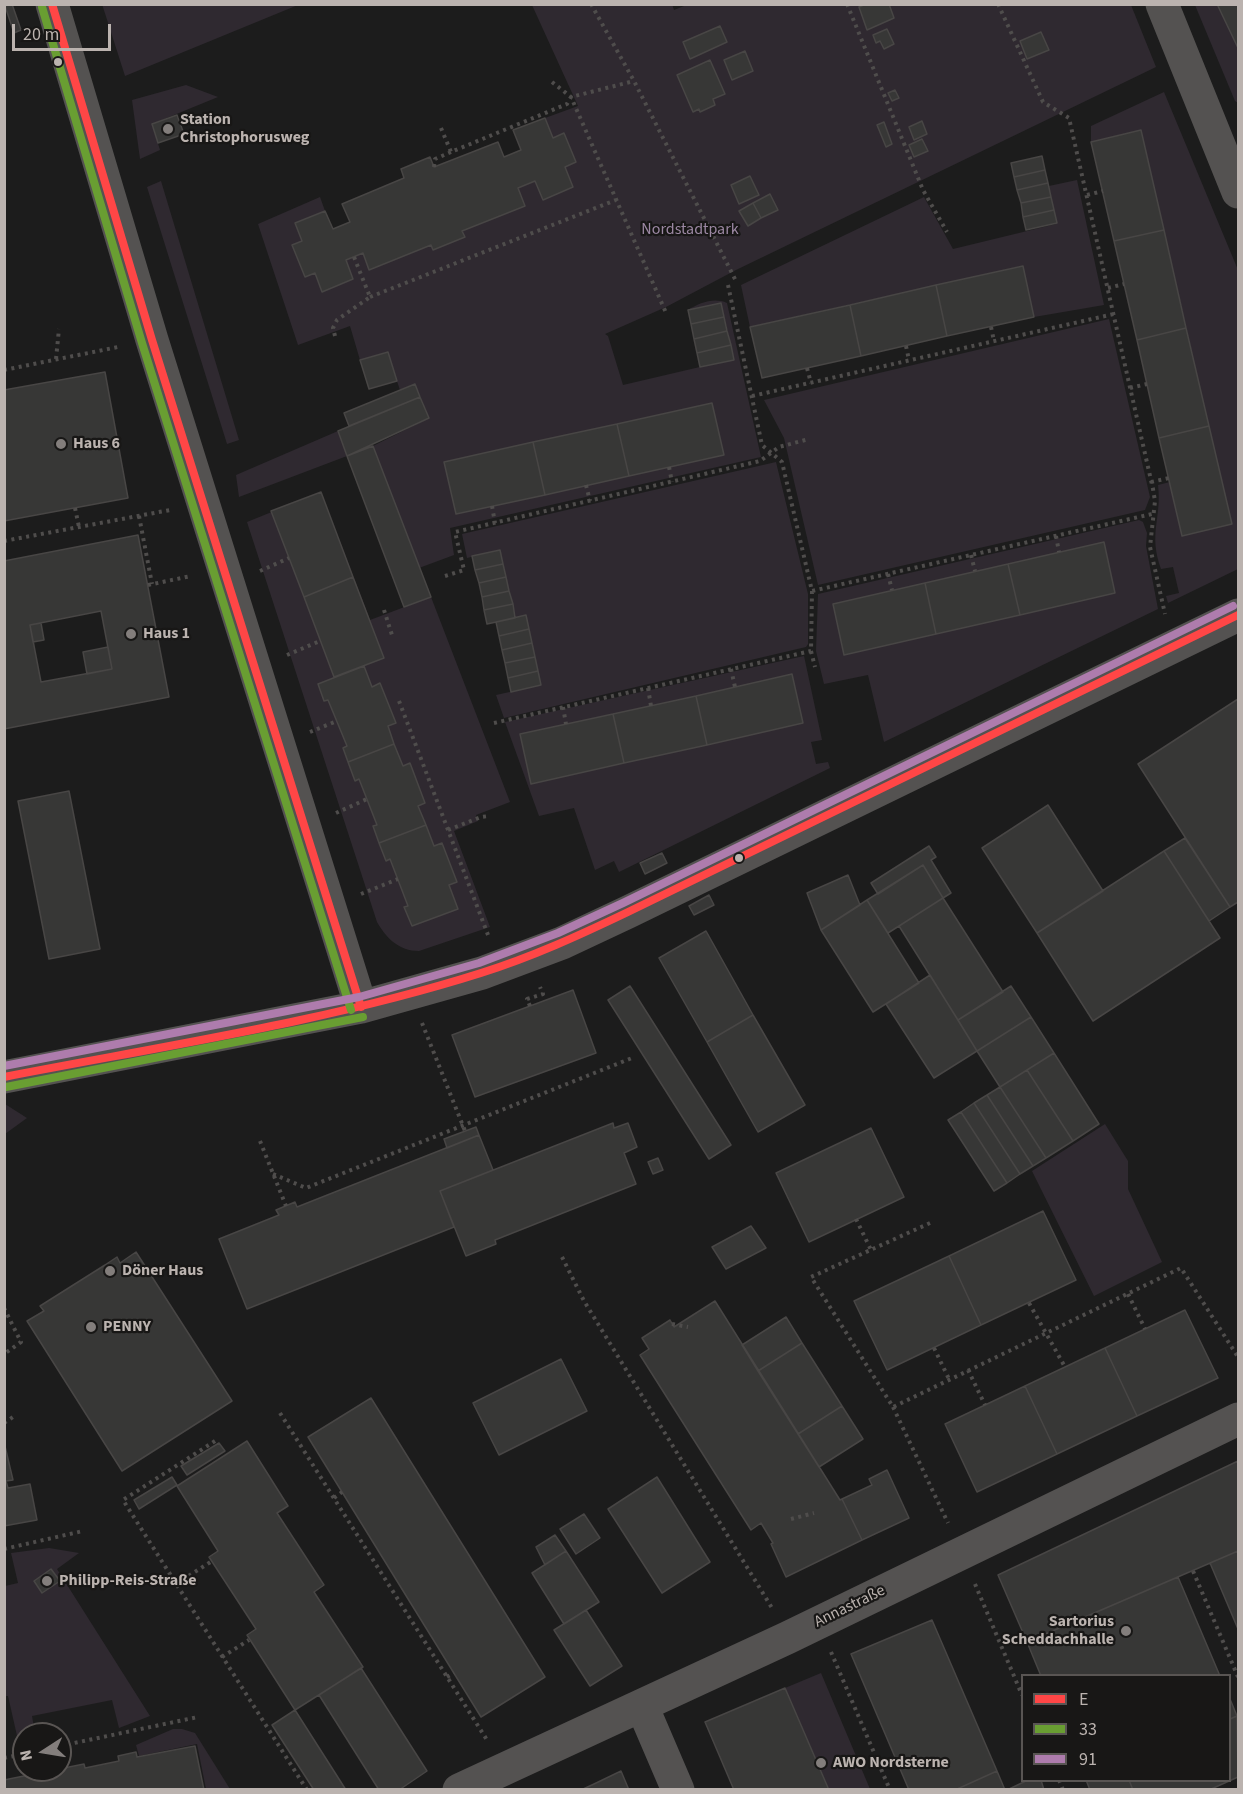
<!DOCTYPE html>
<meta charset="utf-8">
<style>
body{margin:0}
#map{position:relative;width:1243px;height:1794px;overflow:hidden;background:#1c1c1c;font-family:"Source Sans 3",sans-serif}
canvas{display:block}
.frame{position:absolute;inset:0;border:6px solid #bbb3af;pointer-events:none}
.legend{position:absolute;left:1021px;top:1674px;width:210px;height:108px;box-sizing:border-box;background:#181716;border:2px solid #595553;margin:0;padding:8px 10px;list-style:none;font-size:18px;color:#bbb3af}
.legend li{display:flex;align-items:center;gap:12px;height:30px}
.legend b{width:30px;border:2px solid #595553}
.north{position:absolute;left:12px;top:1722px;width:60px;height:60px;box-sizing:border-box;background:#181716;border:2px solid #595553;border-radius:50%;rotate:258deg;font-size:16px;font-weight:700;line-height:24px;text-align:center;color:#bbb3af}
.north::after{content:'';display:block;margin:auto;width:21px;height:27px;background:#837e7c;clip-path:polygon(50% 0,100% 100%,50% 72%,0 100%)}
.scale{position:absolute;left:12px;top:24px;width:99px;height:27px;box-sizing:border-box;border:3px solid #bbb3af;border-top:0;padding-left:8px;font-size:18px;line-height:21px;white-space:nowrap;color:#bbb3af;-webkit-text-stroke:4px #181716;paint-order:stroke}
</style>
<div id="map">
<canvas width="1243" height="1794"></canvas>
<div class="frame"></div>
<ul class="legend">
<li><b style="height:8px;background:#ff4646"></b>E</li>
<li><b style="height:8px;background:#699e32"></b>33</li>
<li><b style="height:8px;background:#ae7cad"></b>91</li>
</ul>
<div class="north">N</div>
<div class="scale">20 m</div>
</div>
<script>
const ctx = document.querySelector('canvas').getContext('2d');
ctx.lineJoin = 'round';
function fill(path, color) {
  ctx.fillStyle = color;
  ctx.fill(path, 'evenodd');
}
function trace(path, color, width, dash) {
  ctx.strokeStyle = color;
  ctx.lineWidth = width;
  ctx.lineCap = dash ? 'butt' : 'round';
  ctx.setLineDash(dash || []);
  ctx.stroke(path);
}
function drawText(font, color, halo, rows, align = 'center') {
  ctx.font = font + ' "Source Sans 3",sans-serif';
  ctx.lineWidth = 4.5;
  ctx.setLineDash([]);
  ctx.textBaseline = 'middle';
  ctx.strokeStyle = halo;
  ctx.fillStyle = color;
  for (const [text, x, y, turn = 0] of rows) {
    ctx.save();
    ctx.translate(x, y);
    ctx.rotate((+turn || 0) * Math.PI / 180);
    ctx.textAlign = isNaN(turn) ? turn : align;
    if (halo) ctx.strokeText(text, 0, 0);
    ctx.fillText(text, 0, 0);
    ctx.restore();
  }
}
fill(new Path2D(`
 M102,4H298V5L125,76Z
 M672,4L674,10L689,4L1131,5L1156,67L736,270L666,307L605,334L608,336L623,385L734,359L721,303L688,310C699,303 714,297 727,303L761,457L450,528L454,555L419,568L373,446L429,418L415,384L400,390L387,352L360,360L350,326L298,345L258,224L320,197L325,211L295,223L302,241L292,245L305,277L315,273L322,292L353,279L346,260L363,253L369,270L431,245L433,250L464,237L462,231L524,206L518,188L535,181L543,199L573,187L565,167L576,162L564,133L553,138L545,118L578,106L532,5Z
 M1195,5H1238V103L1235,101Z
 M186,85L218,97L152,124L160,150L140,159L132,100Z
 M1164,92L1238,270V569L1168,603L1166,596L1179,593L1173,567L1161,569C1148,533 1162,519 1158,485L1170,482L1182,536L1231,524L1141,130L1091,142V126Z
 M1077,180L1104,305L1034,317L1022,266L750,327L741,285L924,197L953,249L1056,224L1049,186Z
 M161,181L239,440L227,444L147,187Z
 M1109,319L1150,497L1145,510L818,585L784,438L764,400Z
 M338,431L347,456L239,497L236,475Z
 M776,462L808,594V644L806,647L504,718L496,695L541,685L515,618L500,550L467,558L462,534Z
 M321,492L370,620L431,597L510,802L476,815L478,821L454,831L490,927L419,951C399,951 386,938 377,922L247,522Z
 M1139,520L1143,522L1147,533L1146,546L1158,609L884,742L868,675L824,684L816,651L818,594Z
 M804,656L822,740L811,742L816,764L828,762L830,768L619,872L614,861L595,870L574,808L539,816L505,722Z
 M5,1104L27,1118L5,1134L4,1104Z
 M1105,1124L1128,1161V1189L1162,1262L1094,1296L1032,1171Z
 M49,1548L79,1553L57,1569L150,1716L119,1728L112,1700L32,1716L35,1734H24V1748L20,1749L8,1696H5V1586L18,1583L11,1553Z
 M821,1673L870,1789H829L785,1688Z
 M173,1729H182L195,1733L230,1789H206L197,1744L139,1756L136,1745Z`), '#2f2930');
const building = new Path2D(`
 M12,4L21,30L14,33L5,6Z
 M866,4H889L894,18L867,30L859,7Z
 M1217,4H1238V48Z
 M720,26L727,42L690,59L683,42Z
 M887,29L894,44L884,49L880,41L876,43L873,35Z
 M1041,32L1049,50L1027,59L1020,41Z
 M745,51L753,71L732,80L724,60Z
 M710,60L725,94L713,99L715,105L700,112L699,109L693,112L677,75Z
 M895,90L899,98L892,101L888,93Z
 M177,115L184,134L158,143L152,124Z
 M545,118L553,138L564,133L576,162L565,167L573,187L543,200L535,181L518,188L525,206L462,231L465,237L433,250L431,245L369,270L363,253L346,260L353,279L322,292L315,273L305,277L292,245L302,241L295,223L325,211L333,229L350,222L342,204L404,178L401,169L430,157L434,167L498,142L504,157L521,150L513,130Z
 M922,121L927,134L914,140L909,127Z
 M884,122L892,144L886,147L877,125Z
 M1141,130L1164,230L1114,241L1091,142Z
 M922,139L928,151L914,157L909,145Z
 M1042,156L1045,170L1014,177L1011,163Z
 M1045,170L1048,183L1017,190L1014,177Z
 M750,176L759,195L739,204L731,185Z
 M1048,183L1051,197L1021,203L1017,190Z
 M770,194L778,210L761,218L753,203Z
 M1051,197L1054,210L1023,217L1021,203Z
 M753,203L761,218L748,226L739,211Z
 M1054,210L1057,223L1026,230L1023,217Z
 M1164,230L1186,328L1137,340L1114,241Z
 M1023,266L1034,317L947,336L936,285Z
 M936,285L947,336L861,356L850,305Z
 M721,303L724,317L691,324L688,310Z
 M850,305L861,356L762,378L750,327Z
 M724,317L727,331L694,339L691,324Z
 M1186,328L1209,426L1159,438L1137,340Z
 M727,331L731,345L697,353L694,339Z
 M731,345L734,360L700,367L697,353Z
 M388,352L397,381L369,389L360,360Z
 M105,372L128,498L4,521V390Z
 M415,384L420,397L349,426L344,413Z
 M420,397L429,418L347,456L338,431Z
 M712,403L724,455L629,476L617,424Z
 M617,424L629,476L545,495L533,442Z
 M1209,426L1232,524L1182,536L1159,438Z
 M533,442L545,495L456,514L444,462Z
 M373,446L431,597L404,607L347,456Z
 M321,492L353,577L304,597L271,511Z
 M138,535L169,697L4,729V561ZM101,611L112,669L41,682L30,625Z
 M1104,542L1115,593L1020,615L1008,564Z
 M500,550L503,564L475,570L472,556Z
 M503,564L506,577L479,583L475,570Z
 M1008,564L1020,615L936,634L925,583Z
 M353,577L384,658L334,677L304,597Z
 M506,577L509,591L482,597L479,583Z
 M925,583L936,634L844,655L833,604Z
 M509,591L513,604L484,610L482,597Z
 M513,604L515,618L487,624L484,610Z
 M526,615L529,629L499,636L496,622Z
 M41,623L44,640L33,642L30,625Z
 M529,629L532,643L502,650L499,636Z
 M532,643L535,657L505,663L502,650Z
 M108,647L112,669L87,674L83,652Z
 M535,657L538,671L508,678L505,663Z
 M364,666L372,687L380,683L396,723L388,726L394,744L348,762L343,748L347,746L328,700L324,701L318,684Z
 M538,671L541,685L511,692L508,678Z
 M792,674L803,723L707,745L696,696Z
 M696,696L707,745L624,763L613,714Z
 M1238,699V902L1230,907L1138,764Z
 M613,714L624,763L531,784L520,734Z
 M394,744L403,766L410,763L425,803L418,806L426,825L379,843L373,826L377,825L359,779L355,781L348,762Z
 M69,791L100,949L49,959L18,801Z
 M1048,805L1103,891L1037,933L982,848Z
 M426,825L434,846L442,843L457,882L449,885L458,909L412,926L404,907L408,906L390,859L386,861L379,843Z
 M1185,838L1230,907L1209,921L1164,851Z
 M929,846L936,857L931,860L951,893L943,898L923,865L878,894L871,883Z
 M1164,851L1220,938L1093,1021L1037,933Z
 M662,853L667,863L645,874L640,863Z
 M923,865L943,898L888,933L867,900Z
 M848,875L860,905L821,930L807,893Z
 M709,895L714,905L694,915L689,906Z
 M943,898L1003,992L958,1020L899,926Z
 M867,900L919,983L873,1012L821,930Z
 M706,931L753,1015L707,1042L659,958Z
 M930,975L977,1051L934,1078L886,1004Z
 M630,986L731,1145L709,1159L608,1000Z
 M1011,986L1031,1017L977,1051L958,1020Z
 M573,990L596,1053L475,1097L452,1035Z
 M753,1015L805,1105L758,1132L707,1042Z
 M1031,1017L1054,1053L1000,1087L977,1051Z
 M1054,1053L1099,1124L1073,1141L1027,1070Z
 M1027,1070L1073,1141L1046,1158L1000,1087Z
 M1000,1087L1046,1158L1033,1166L987,1095Z
 M987,1095L1033,1166L1020,1174L974,1103Z
 M974,1103L1020,1174L1007,1183L961,1112Z
 M961,1112L1007,1183L994,1191L948,1120Z
 M613,1123L614,1128L628,1123L637,1147L624,1153L636,1184L495,1240L496,1244L466,1256L440,1191Z
 M476,1127L479,1135L447,1148L444,1139Z
 M871,1128L904,1197L809,1242L776,1173Z
 M479,1135L493,1170L440,1191L454,1227L247,1309L219,1239L279,1215L276,1210L295,1202L297,1207Z
 M658,1158L663,1170L653,1174L648,1162Z
 M1043,1211L1076,1280L981,1325L949,1256Z
 M751,1226L766,1248L726,1269L712,1247Z
 M136,1252L232,1401L122,1471L27,1321L44,1311L40,1306L105,1265L117,1257L120,1263Z
 M949,1256L981,1325L887,1370L854,1301Z
 M715,1301L840,1500L842,1499L862,1540L786,1577L771,1544L773,1543L761,1523L751,1530L640,1355L649,1349L642,1338L670,1320L674,1327Z
 M1185,1310L1218,1378L1137,1416L1105,1348Z
 M786,1317L802,1343L758,1371L742,1345Z
 M802,1343L842,1406L798,1434L758,1371Z
 M1105,1348L1137,1416L1057,1454L1025,1386Z
 M561,1359L587,1411L499,1455L473,1403Z
 M1025,1386L1057,1454L977,1492L945,1424Z
 M371,1398L545,1677L481,1717L308,1437Z
 M842,1406L863,1439L819,1467L798,1434Z
 M247,1441L288,1506L277,1513L324,1585L314,1592L363,1667L295,1710L247,1635L256,1629L209,1557L218,1551L177,1486Z
 M4,1442L13,1480L6,1481L8,1488L30,1484L37,1520L4,1526Z
 M219,1443L225,1451L187,1475L181,1466Z
 M1238,1461V1551L1027,1642L998,1575Z
 M887,1470L909,1518L862,1540L842,1499L872,1485L869,1479Z
 M172,1477L177,1485L139,1509L134,1500Z
 M657,1477L710,1562L662,1593L608,1509Z
 M584,1514L600,1538L576,1554L560,1529Z
 M555,1535L566,1551L545,1565L536,1547Z
 M566,1551L599,1602L564,1624L532,1573Z
 M1238,1551V1629L1210,1563Z
 M51,1569L60,1581L42,1593L34,1581Z
 M1178,1577L1220,1676H1041L1027,1642Z
 M586,1610L622,1666L590,1686L554,1630Z
 M932,1620L997,1771L955,1790H909L851,1654Z
 M361,1668L427,1771L399,1790H379L319,1695Z
 M785,1688L829,1790H734L705,1722Z
 M1230,1699L1237,1716L1230,1719Z
 M295,1710L346,1790H314L272,1725Z
 M1237,1716L1238,1777L1209,1790H1133L1129,1780H1230V1719Z
 M195,1746L204,1790H4V1780L84,1764L85,1768L119,1761L118,1756L136,1752L137,1757Z
 M621,1771L629,1790H581L594,1784Z
 M997,1771L1005,1790H955Z
 M1028,1780H1041L1044,1790H1007Z
 M1086,1780H1129L1133,1790H1090Z`);
fill(building, '#373736');
trace(building, '#484645', 1.5);
trace(new Path2D(`
 M591,4L634,81L736,281
 M847,4L923,190L947,232
 M998,4L1043,102L1069,118L1153,489L1155,501L1150,547L1165,614
 M552,82L571,97L667,315
 M441,128L451,152L567,104L571,97L634,81
 M434,167L435,159L451,152
 M1087,195L1103,191
 M728,285L762,445L782,462L812,591L1152,514
 M1108,288L1124,284
 M370,297L616,200
 M991,327L994,341
 M335,336L333,328L337,320L370,297L354,257
 M906,346L909,360
 M56,359L59,329
 M807,368L811,383
 M4,370L118,347
 M1130,388L1147,384
 M752,396L1114,314
 M669,467L672,482
 M1151,482L1169,478
 M586,485L590,501
 M492,506L495,523
 M75,508L79,527
 M139,516L152,584
 M1056,536L1059,552
 M4,541L170,510
 M971,555L975,571
 M260,571L289,558
 M888,574L892,590
 M445,576L464,570L455,532L760,461L779,447L809,439
 M148,585L191,576
 M812,591L811,651L815,667
 M384,610L392,635
 M287,655L320,641
 M731,669L735,687
 M648,688L651,706
 M399,701L488,935
 M563,707L566,724
 M494,723L811,651
 M310,732L337,721
 M336,813L367,799
 M448,830L481,817L489,816
 M361,894L398,879
 M530,1006L527,999L543,994L540,987
 M422,1023L465,1131
 M260,1141L286,1206
 M273,1174L306,1188L632,1058
 M856,1219L871,1250
 M930,1223L811,1277L893,1407L1181,1268L1238,1357
 M562,1257L584,1301L772,1608
 M1128,1294L1145,1329
 M1029,1303L1065,1367
 M4,1308L21,1342L4,1354
 M672,1324L688,1327
 M934,1348L949,1379
 M968,1370L985,1405
 M893,1407L948,1523
 M280,1413L487,1740
 M4,1423L13,1417
 M215,1441L123,1500L307,1790
 M334,1498L342,1492
 M791,1519L814,1513
 M4,1549L83,1531
 M1193,1571L1238,1677
 M176,1584L212,1561
 M975,1584L1022,1695
 M831,1652L890,1790
 M222,1657L249,1640
 M447,1677L454,1673
 M60,1746L198,1717
 M4,1758L24,1754
 M1059,1780L1063,1790`), '#4f4d4c', 4, [3, 4.5]);
trace(new Path2D(`
 M52,4L152,340L361,1007
 M1162,4L1238,192
 M4,1077L361,1007L482,973L562,943L628,912L1238,615
 M642,1706L678,1790
 M459,1790L787,1638L1238,1419`), '#545251', 33);
trace(new Path2D(`
 M52,4L152,340L361,1007
 M4,1077C163,1046 326,1022 481,973C532,957 580,935 628,912L1238,615`), '#ff4646', 8);
trace(new Path2D(`
 M42,7L142,343L351,1010
 M6,1087L363,1017`), '#699e32', 8);
trace(new Path2D(`
 M4,1066L359,997L479,963L558,933L623,903L1233,606`), '#ae7cad', 8);
for (const [x, y, r, color] of [
 [58,62,5,"#bbb3af"],
 [168,129,6,"#837e7c"],
 [61,444,6,"#837e7c"],
 [131,634,6,"#837e7c"],
 [739,858,5,"#bbb3af"],
 [110,1271,6,"#837e7c"],
 [91,1327,6,"#837e7c"],
 [47,1581,6,"#837e7c"],
 [1126,1631,6,"#837e7c"],
 [821,1763,6,"#837e7c"]
]) {
  const dot = new Path2D();
  dot.arc(x, y, r, 0, 2 * Math.PI);
  ctx.fillStyle = color;
  ctx.fill(dot);
  trace(dot, '#181716', 2);
}
drawText('bold 16px', '#bbb3af', '#181716', [
 ["Station",180,120],
 ["Christophorusweg",180,138],
 ["Haus 6",73,444],
 ["Haus 1",143,634],
 ["Döner Haus",122,1271],
 ["PENNY",103,1327],
 ["Philipp-Reis-Straße",59,1581],
 ["Sartorius",1114,1622,"right"],
 ["Scheddachhalle",1114,1640,"right"],
 ["AWO Nordsterne",833,1763]
], 'left');
drawText('16px', '#9c88a3', '#181716', [
 ["Nordstadtpark",690,230]
]);
drawText('16px', '#bbb3af', '#181716', [
 ["Annastraße",850,1607,-26]
]);
</script>
